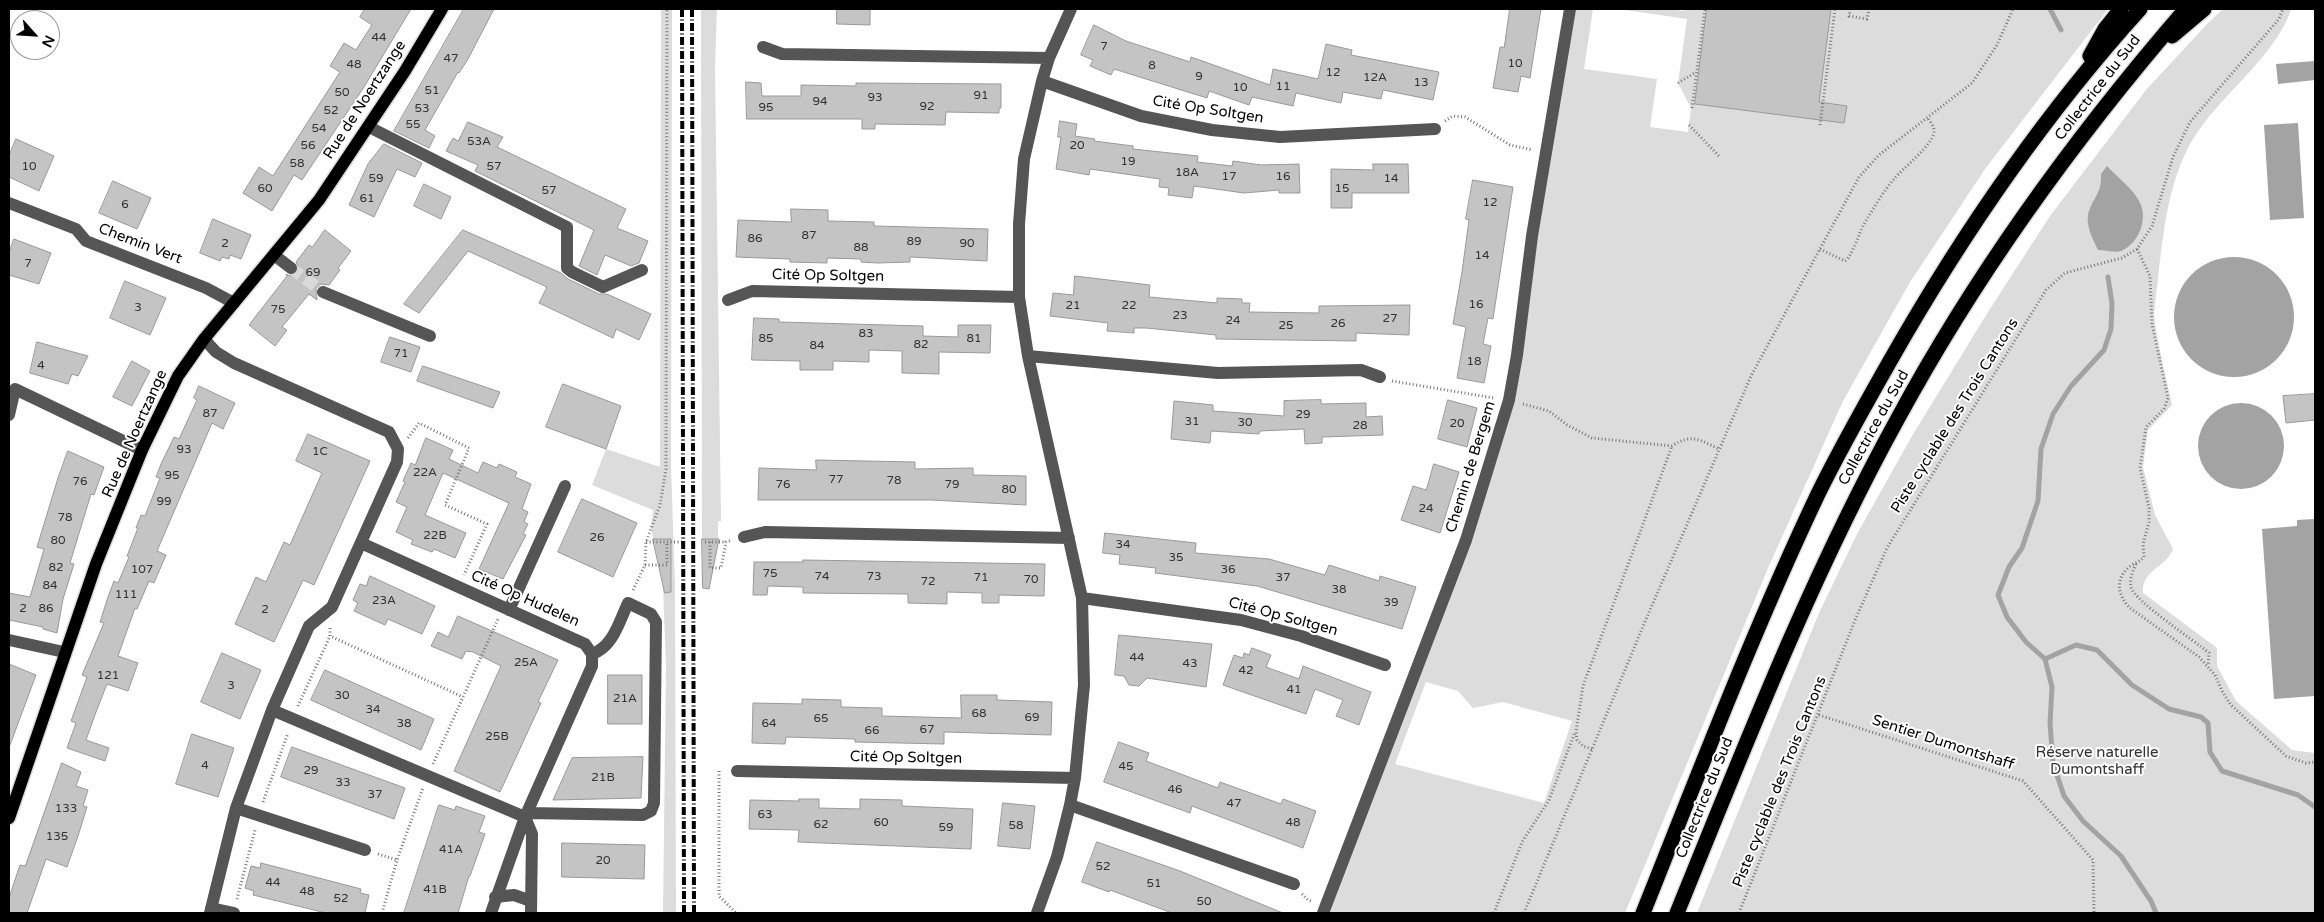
<!DOCTYPE html>
<meta charset="utf-8">
<style>
body{margin:0}
#map{position:relative;width:2324px;height:922px;overflow:hidden;background:#fff;font-family:"Varela Round",sans-serif}
canvas{display:block}
.frame{position:absolute;inset:0;border:10px solid #000;pointer-events:none}
.north{position:absolute;left:10px;top:10px;width:50px;height:50px;box-sizing:border-box;background:#fff;border:1px solid #999;border-radius:50%;rotate:116deg;font-size:14px;font-weight:700;line-height:20px;text-align:center;color:#000}
.north::after{content:'';display:block;margin:auto;width:18px;height:22px;background:#000;clip-path:polygon(50% 0,100% 100%,50% 72%,0 100%)}
</style>
<div id="map">
<canvas width="2324" height="922"></canvas>
<div class="frame"></div>
<div class="north">N</div>
</div>
<script>
const ctx = document.querySelector('canvas').getContext('2d');
ctx.lineJoin = 'round';
function fill(path, color) {
  ctx.fillStyle = color;
  ctx.fill(path, 'evenodd');
}
function trace(path, color, width, dash) {
  ctx.strokeStyle = color;
  ctx.lineWidth = width;
  ctx.lineCap = dash ? 'butt' : 'round';
  ctx.setLineDash(dash || []);
  ctx.stroke(path);
}
function drawText(font, color, halo, rows, align = 'center') {
  ctx.font = font + ' "Varela Round",sans-serif';
  ctx.lineWidth = 4;
  ctx.setLineDash([]);
  ctx.textBaseline = 'middle';
  ctx.strokeStyle = halo;
  ctx.fillStyle = color;
  for (const [text, x, y, turn = 0] of rows) {
    ctx.save();
    ctx.translate(x, y);
    ctx.rotate((+turn || 0) * Math.PI / 180);
    ctx.textAlign = isNaN(turn) ? turn : align;
    if (halo) ctx.strokeText(text, 0, 0);
    ctx.fillText(text, 0, 0);
    ctx.restore();
  }
}
fill(new Path2D(`
 M661,9H672L671,466L675,586L676,913H663L666,665L663,587L651,528L653,510L592,485L606,449L660,467Z
 M701,9H717L715,67L721,521H718V539H702Z
 M1570,9H1593L1584,69L1657,79L1650,127L1688,132L1691,108L1678,83L1687,19L1619,9H1668L1684,11L1685,9H2108L1985,169L1910,282L1843,401L1768,568L1625,913H1323L1466,540L1509,400ZM1426,682L1458,691L1473,708L1503,702L1572,721L1544,803L1395,764Z
 M2223,9H2291C2279,49 2230,89 2204,123C2170,166 2164,225 2158,278C2157,292 2153,308 2155,323C2159,350 2166,378 2172,405L2148,430L2143,467L2155,515L2173,549C2166,568 2141,570 2143,593L2217,648V666L2236,701L2292,750L2315,753V913H1697L1819,613L1857,534L1912,436L1988,312L2050,216L2146,90L2207,24Z`), '#dcdcdc');
fill(new Path2D(`
 M2315,61V80L2278,84L2276,64Z
 M2298,123L2304,218L2270,220L2264,125Z
 M2107,166C2118,178 2135,190 2141,205C2147,222 2138,244 2121,251C2115,253 2105,250 2098,250C2093,240 2086,226 2088,215C2092,197 2102,195 2101,174Z
 M2174 317a60 60 0 1 1 120 0a60 60 0 1 1-120 0Z
 M2198 446a43 43 0 1 1 86 0a43 43 0 1 1-86 0Z
 M2315,519V696L2274,699L2262,529L2297,526V520Z`), '#a3a3a3');
trace(new Path2D(`
 M2050,9L2061,30
 M2108,277L2112,304L2111,329L2104,350L2071,386L2053,414L2041,449L2038,501L2022,548L2009,567L1998,595L2007,617L2026,642L2045,659L2052,687L2050,723L2053,763L2064,796L2083,821L2121,856L2151,901L2156,913
 M2045,659L2076,645L2097,650L2132,685L2169,709L2201,717L2208,723L2210,752L2222,771L2298,795L2315,807`), '#a3a3a3', 5);
const building = new Path2D(`
 M365,9H411L364,87L302,180L294,175L272,211L243,193L259,167L273,176L340,72L330,66L344,43L356,50L372,25L360,17Z
 M464,9H494L468,59L459,73L458,72L425,130L435,136L429,148L394,131Z
 M837,9H870V25L837,24Z
 M1510,9H1541L1530,78L1521,76L1518,92L1493,88L1500,47H1504Z
 M1707,9H1831L1819,102L1847,106L1844,123L1695,104Z
 M1094,25L1126,41L1190,62L1191,57L1270,85L1273,69L1318,79L1326,44L1352,50L1351,55L1439,72L1433,100L1383,90L1381,99L1343,92L1341,103L1296,93L1293,106L1252,97L1249,105L1209,91L1207,98L1114,69L1111,75L1090,66L1093,60L1081,55Z
 M746,82L761,83L762,96H801V85L856,86V83L1001,84V108H999V113L946,112L945,125L875,124V129H862V119H747Z
 M1060,121L1077,124L1075,136L1095,139L1094,141L1133,146V149L1198,156L1197,162L1232,166L1233,161L1261,165L1299,164L1300,193H1279V190L1244,193L1194,186L1192,198L1168,195L1169,188L1159,187L1160,179L1090,169L1089,175L1056,169L1061,137H1058Z
 M468,122L503,137L497,147L626,209L617,228L648,241L639,263L631,266L605,255L597,275L579,266L594,230L475,171L478,165L446,151L453,138L458,141Z
 M16,139L54,156L39,191L9,177V156Z
 M384,144L422,163L415,177L397,169L374,217L349,205L368,164Z
 M1373,164H1408L1409,193H1352V208H1331V169L1373,170Z
 M1473,180L1513,187L1493,319L1488,318L1483,344L1491,346L1484,383L1457,378L1466,327L1453,324L1462,272L1469,220L1466,219Z
 M113,181L151,198L137,229L99,213Z
 M424,184L451,197L441,219L414,206Z
 M791,209L828,210V221L874,222V226L988,229L987,261L910,257V262L878,263L861,262V259L827,258V263L790,262V259L736,257L738,220L791,222Z
 M213,219L251,235L241,259L230,255L229,259L222,257L220,261L200,253Z
 M325,230L351,251L338,268L340,270L329,285L321,284L316,288L317,300L309,294L295,311L282,327L287,330L275,346L249,325L287,276L286,274L290,276L297,273L299,269L296,262L309,245L312,247Z
 M463,230L561,273L568,279L599,294H607L651,314L639,340L616,329L613,338L539,303L547,287L468,251L419,313L404,304Z
 M14,239L51,253L39,284L9,275V253Z
 M1075,276L1150,285L1149,297L1217,303V298L1242,299V303H1250L1249,312L1319,313V306L1410,305L1409,335L1356,333V341L1216,339V335L1146,328H1134V333L1107,331L1108,323L1050,316L1053,293L1073,295Z
 M125,281L166,298L150,335L110,318Z
 M754,318L779,319V322L923,326V336L958,337V325H991L990,353L939,352V374L902,373V351L869,350V362L833,361V370H800V361L752,360Z
 M390,337L420,347L411,372L381,362Z
 M37,342L88,356L78,376L72,374L68,384L30,373Z
 M132,361L150,371L132,406L113,397Z
 M423,366L500,392L493,408L417,381Z
 M563,384L621,406L606,449L546,427Z
 M199,386L235,403L223,429L212,423L157,551L166,555L154,583L149,581L137,609L135,608L118,656L138,663L128,691L107,684L96,712L86,740L109,748L105,761L67,748L76,723L71,721L87,677L82,675L104,623L100,622L108,597L114,581L118,583L129,557L127,556L138,528H136L141,515L145,516L160,478L156,477L161,464L174,437L179,439L197,400L194,398Z
 M2315,394V420L2286,423L2283,396Z
 M1321,400V404L1366,403V417L1382,416L1383,435L1322,437V443L1305,444L1304,429L1260,431L1259,434L1211,431L1210,443L1171,439L1174,401L1213,405V411L1284,416V401Z
 M1448,400L1477,408L1467,447L1438,439Z
 M308,434L370,461L314,585L303,580L274,642L235,624L256,577L266,582L284,542L290,545L322,473L296,461Z
 M426,438L453,450L449,459L478,473L483,462L497,468L499,464L517,472L515,477L531,484L522,509L528,512L524,522L528,524L523,534L526,535L503,579L479,569L509,503L443,473L425,515L466,533L455,558L434,549L432,552L411,544L413,540L396,532L407,507L396,502L405,482L403,481L411,463L415,465Z
 M68,451L104,467L94,495L91,494L70,563L74,564L63,599L57,633L43,629V627L9,620V593L30,597L44,549L37,547L58,478Z
 M816,460L915,462V469L973,468V475L1026,476V505L931,500H758L759,468L816,470Z
 M1434,464L1459,472L1440,533L1401,520L1413,486L1426,490Z
 M582,499L637,523L613,577L558,552Z
 M1105,533L1196,543L1195,553L1269,559L1325,575L1329,565L1379,581L1380,576L1416,587L1402,629L1257,586L1155,573L1156,568L1119,564L1120,555L1103,553Z
 M653,539H671V592L665,593Z
 M702,539H719L709,589L703,588Z
 M803,560L1045,564L1044,596L999,595V603H982V593L947,592V604L908,603V594L803,593V587L768,586L767,595H753L754,562H803Z
 M370,576L435,606L422,634L388,619L385,625L354,611L358,603L353,600L360,584L366,586Z
 M458,616L558,660L538,702L541,703L500,792L454,771L501,666L473,652L466,651L462,659L431,646L438,632L448,637Z
 M1119,635L1212,644L1206,687L1147,678L1139,686L1129,685L1124,676L1115,675Z
 M1252,648L1271,655L1266,667L1299,679L1303,666L1371,692L1359,725L1336,716L1343,700L1315,689L1306,714L1223,685L1234,655L1243,658L1244,653L1249,655Z
 M222,653L261,670L240,719L201,702Z
 M9,664L36,675L10,745L9,744Z
 M325,670L434,719L421,750L311,700Z
 M608,675H642V724H608Z
 M961,695H997V700L1052,702L1051,735L944,732V744L855,742V739L786,737L785,744L752,743L753,703L802,704V699L841,700V707L882,708V716L961,718Z
 M192,734L234,748L218,797L176,784Z
 M1119,742L1149,753L1146,761L1218,788L1220,782L1281,804L1283,799L1316,811L1303,848L1192,806L1190,813L1104,782Z
 M292,747L405,788L394,819L281,777Z
 M643,757L641,798L553,800L572,758Z
 M62,763L81,772L76,786L88,790L83,806L87,807L78,836L67,867L46,859L27,913H9V898L20,865L25,866Z
 M799,799H819V808L860,809V799L902,800V806L973,809L971,849L798,842L799,830L749,829L750,800L799,801Z
 M1003,803L1035,806L1030,849L998,846Z
 M439,805L455,810L456,806L485,816L479,832L485,834L470,876H469L458,913H404Z
 M1097,842L1180,871L1283,913H1172L1110,890L1109,892L1082,882Z
 M562,843L645,845L644,879L562,877Z
 M261,863L361,889L360,893L369,895L365,913H326L253,895L254,891L245,888L251,866L260,868Z`);
fill(building, '#c4c4c4');
trace(building, '#999', 1);
trace(new Path2D(`
 M291,268L323,292`), '#d9d9d9', 12, [12, 6]);
const major = new Path2D(`
 M9,818L96,564L142,450L178,376L204,339L319,200L405,71L442,9`);
const highway = new Path2D(`
 M2172,36L2204,9
 M2090,56L2105,29L2121,9
 M1643,913C1699,773 1753,631 1818,494C1840,449 1865,405 1890,361C1961,236 2043,116 2140,9
 M1677,913C1745,746 1810,578 1897,420C1977,272 2076,136 2186,9`);
trace(major, '#dbdbdb', 15);
trace(highway, '#dbdbdb', 18);
trace(new Path2D(`
 M1850,9L1849,16L1867,19L1869,9
 M1678,83L1696,72
 M1692,108L1705,9
 M1445,121L1453,116L1465,117L1510,145L1533,150
 M1689,125L1719,156
 M1820,125L1835,9
 M1820,249L1845,261C1852,257 1859,233 1864,224C1873,209 1883,192 1894,179C1904,167 1932,146 1934,132C1935,127 1930,122 1928,118
 M2137,249L2150,276L2152,324L2168,398L2164,409L2146,427L2140,468L2149,508V522L2143,544L2144,557C2139,563 2133,563 2128,568C2114,581 2119,597 2130,608L2199,657L2215,675L2223,693L2231,705L2286,756L2306,763L2315,762
 M1392,381L1494,398
 M1523,404L1549,411L1567,425L1592,438L1672,446C1691,433 1700,440 1719,449
 M408,438L419,423L469,448L445,505L487,524L464,575
 M646,542H682
 M705,542H726
 M710,542V568H721L726,542L732,540
 M2136,564C2133,571 2129,579 2131,587C2134,601 2194,640 2209,653L2208,666
 M645,565H667V542
 M633,590L645,565L646,542L660,505L666,469L667,9
 M330,628V636L463,697
 M298,706L330,636
 M1819,715L2023,781L2093,860L2094,913
 M1592,749L1583,746L1577,740L1576,731L1583,686L1672,446
 M433,764L498,619
 M719,771V896L736,913
 M263,802L288,733
 M378,854L397,860
 M1302,894L1308,900L1313,902
 M237,899L255,830
 M382,913L397,860L423,788
 M1494,913L1522,842L1549,800L1575,732
 M1524,913L1644,624L1751,376L1859,177L1879,155L1972,83L1997,45L2013,9
 M1739,913L1855,620L1887,548L2046,290L2065,273L2122,258L2137,249L2152,226L2173,157L2190,122L2279,19L2283,9`), '#777', 3, [1, 2.5]);
trace(new Path2D(`
 M763,47L782,54L1049,58
 M1042,81L1141,116L1212,130L1280,137L1435,129
 M369,127L567,227V268L572,272L603,287L642,270
 M9,203L76,229L86,241L206,288L234,303
 M274,255L291,268
 M323,292L430,336
 M728,300L752,291L1019,297
 M204,339L216,352L234,363L389,432L398,449L397,462L332,607L309,626L272,710L236,808L210,913
 M1028,356L1218,373L1361,370L1380,377
 M9,415L15,389L142,450
 M744,537L765,532L1069,538
 M361,543L585,644L592,654V666L525,817L491,913
 M1082,598L1241,620L1301,636L1385,665
 M509,610L565,486
 M9,640L64,652
 M272,710L525,817L532,834L531,913
 M737,771L1075,778
 M1070,805L1294,884
 M236,808L365,850
 M527,813L643,815L651,811L654,803L656,622L651,614L628,603C619,622 613,647 592,654
 M495,897L514,895L531,901
 M211,908L234,913
 M1037,913L1057,857L1070,805L1075,778L1084,685L1082,598L1028,356L1019,297V224L1024,159L1042,81L1049,58L1071,9
 M1323,913L1466,540L1509,400L1517,355L1532,236L1570,9`), '#555', 12);
trace(major, '#000', 12);
trace(highway, '#000', 15);
trace(new Path2D(`
 M682,9L684,913
 M692,9L694,913`), '#000', 4, [8, 2.5, 1, 2.5]);
drawText('12px', '#313131', null, [
 ["44",379,38],
 ["7",1104,47],
 ["47",451,59],
 ["10",1515,64],
 ["48",354,65],
 ["8",1152,66],
 ["12",1333,73],
 ["9",1199,77],
 ["12A",1375,78],
 ["13",1421,83],
 ["11",1283,87],
 ["10",1240,88],
 ["51",432,91],
 ["50",342,93],
 ["91",981,96],
 ["93",875,98],
 ["94",820,102],
 ["92",927,107],
 ["95",766,108],
 ["53",422,109],
 ["52",331,111],
 ["55",413,125],
 ["54",319,129],
 ["53A",479,142],
 ["56",308,146],
 ["20",1077,146],
 ["19",1128,162],
 ["58",297,164],
 ["10",29,167],
 ["57",494,167],
 ["18A",1187,173],
 ["17",1229,177],
 ["16",1283,177],
 ["59",376,179],
 ["14",1391,179],
 ["60",265,189],
 ["15",1342,189],
 ["57",549,191],
 ["61",367,199],
 ["12",1490,203],
 ["6",125,205],
 ["87",809,236],
 ["86",755,239],
 ["89",914,242],
 ["2",225,244],
 ["90",967,244],
 ["88",861,248],
 ["14",1482,256],
 ["7",28,264],
 ["69",313,273],
 ["16",1476,305],
 ["21",1073,306],
 ["22",1129,306],
 ["3",138,308],
 ["75",278,310],
 ["23",1180,316],
 ["27",1390,319],
 ["24",1233,321],
 ["26",1338,324],
 ["25",1286,326],
 ["83",866,334],
 ["85",766,339],
 ["81",974,339],
 ["82",921,345],
 ["84",817,346],
 ["71",401,354],
 ["18",1474,362],
 ["4",41,366],
 ["87",210,414],
 ["29",1303,415],
 ["31",1192,422],
 ["30",1245,423],
 ["20",1457,424],
 ["28",1360,426],
 ["93",184,450],
 ["1C",320,452],
 ["22A",425,473],
 ["95",172,476],
 ["77",836,480],
 ["78",894,481],
 ["76",80,482],
 ["76",783,485],
 ["79",952,485],
 ["80",1009,490],
 ["99",164,502],
 ["24",1426,509],
 ["78",65,518],
 ["22B",435,536],
 ["26",597,538],
 ["80",58,541],
 ["34",1123,545],
 ["35",1176,558],
 ["82",56,568],
 ["107",142,570],
 ["36",1228,570],
 ["75",770,574],
 ["74",822,577],
 ["73",874,577],
 ["71",981,578],
 ["37",1283,578],
 ["70",1031,580],
 ["72",928,582],
 ["84",50,586],
 ["38",1339,590],
 ["111",126,595],
 ["23A",384,601],
 ["39",1391,603],
 ["2",23,609],
 ["86",46,609],
 ["2",265,610],
 ["44",1137,658],
 ["25A",526,663],
 ["43",1190,664],
 ["42",1246,671],
 ["121",108,676],
 ["3",231,686],
 ["41",1294,690],
 ["30",342,696],
 ["21A",625,699],
 ["34",373,710],
 ["68",979,714],
 ["69",1032,718],
 ["65",821,719],
 ["38",404,724],
 ["64",769,724],
 ["67",927,730],
 ["66",872,731],
 ["25B",497,737],
 ["4",205,766],
 ["45",1126,767],
 ["29",311,771],
 ["21B",603,778],
 ["33",343,783],
 ["46",1175,790],
 ["37",375,795],
 ["47",1234,804],
 ["133",66,809],
 ["63",765,815],
 ["60",881,823],
 ["48",1293,823],
 ["62",821,825],
 ["58",1016,826],
 ["59",946,828],
 ["135",57,837],
 ["41A",451,850],
 ["20",603,861],
 ["52",1103,867],
 ["44",273,883],
 ["51",1154,884],
 ["41B",435,890],
 ["48",307,892],
 ["52",341,899],
 ["50",1204,902]
]);
drawText('15px', '#000', '#fff', [
 ["Collectrice du Sud",2098,88,-52],
 ["Rue de Noertzange",365,100,-57],
 ["Cité Op Soltgen",1208,110,9],
 ["Chemin Vert",140,244,21],
 ["Cité Op Soltgen",828,276,1],
 ["Piste cyclable des Trois Cantons",1955,416,-58],
 ["Collectrice du Sud",1874,428,-61],
 ["Rue de Noertzange",135,434,-66],
 ["Chemin de Bergem",1471,467,-73],
 ["Cité Op Hudelen",525,599,24],
 ["Cité Op Soltgen",1283,617,15],
 ["Sentier Dumontshaff",1943,743,18],
 ["Cité Op Soltgen",906,758,1],
 ["Piste cyclable des Trois Cantons",1780,782,-68],
 ["Collectrice du Sud",1705,798,-68]
]);
drawText('15px', '#333', '#fff', [
 ["Réserve naturelle",2097,753],
 ["Dumontshaff",2097,770]
]);
</script>
